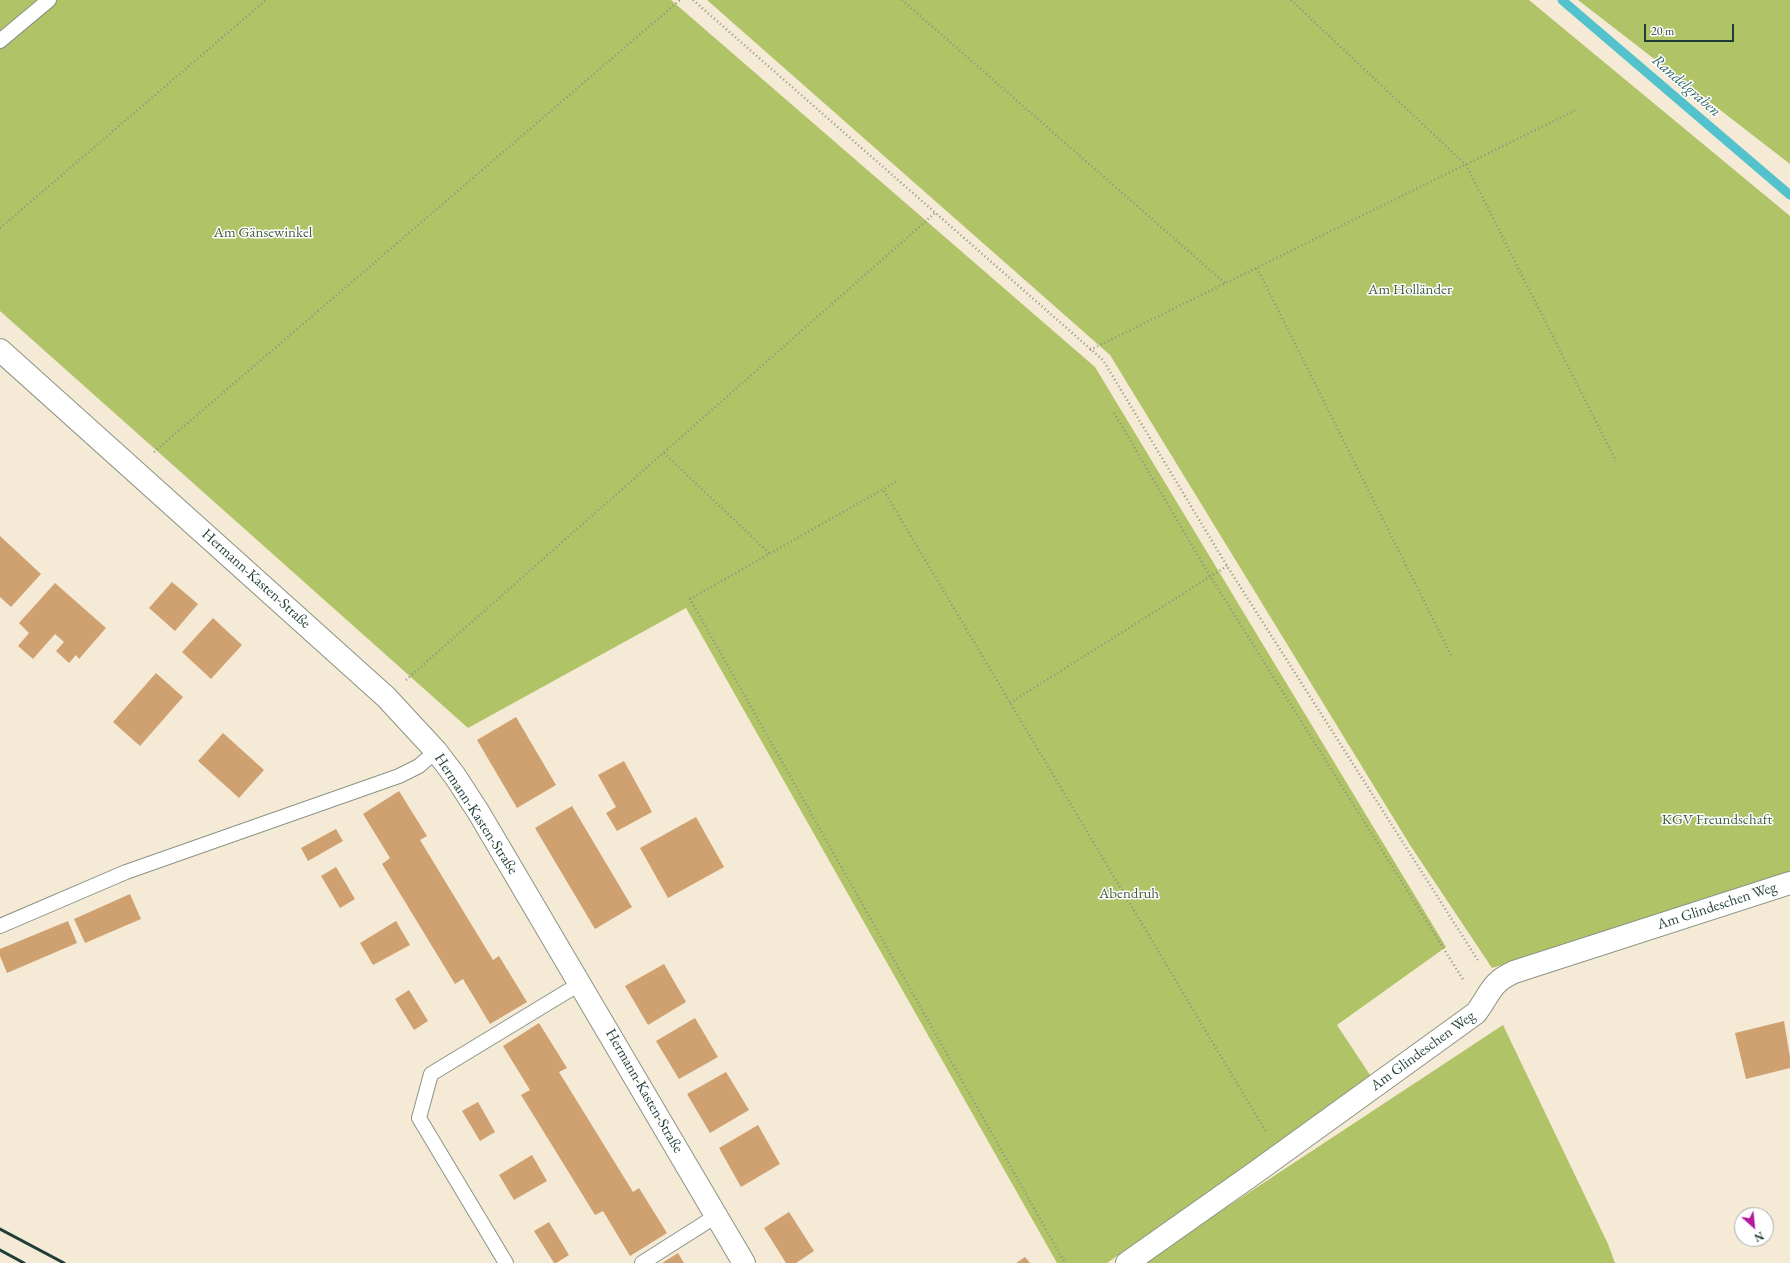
<!DOCTYPE html>
<meta charset="utf-8">
<style>
body{margin:0}
#map{position:relative;width:1790px;height:1263px;overflow:hidden;background:#f5ead5;font-family:"EB Garamond",serif}
canvas{display:block}
.north{position:absolute;left:1734px;top:1207px;width:40px;height:40px;box-sizing:border-box;background:#fff;border:1px solid #a5b1ae;border-radius:50%;rotate:153deg;font-size:11px;font-weight:700;line-height:16px;text-align:center;color:#1f3d34}
.north::after{content:'';display:block;margin:auto;width:14px;height:18px;background:#b5179e;clip-path:polygon(50% 0,100% 100%,50% 72%,0 100%)}
.scale{position:absolute;left:1644px;top:24px;width:90px;height:18px;box-sizing:border-box;border:2px solid #1f3d34;border-top:0;padding-left:5px;font-size:12px;line-height:14px;white-space:nowrap;color:#1f3d34;-webkit-text-stroke:3px #fff;paint-order:stroke}
</style>
<div id="map">
<canvas width="1790" height="1263"></canvas>
<div class="north">N</div>
<div class="scale">20 m</div>
</div>
<script>
const ctx = document.querySelector('canvas').getContext('2d');
ctx.lineJoin = 'round';
function fill(path, color) {
  ctx.fillStyle = color;
  ctx.fill(path, 'evenodd');
}
function trace(path, color, width, dash) {
  ctx.strokeStyle = color;
  ctx.lineWidth = width;
  ctx.lineCap = dash ? 'butt' : 'round';
  ctx.setLineDash(dash || []);
  ctx.stroke(path);
}
function drawText(font, color, halo, rows, align = 'center') {
  ctx.font = font + ' "EB Garamond",serif';
  ctx.lineWidth = 3;
  ctx.setLineDash([]);
  ctx.textBaseline = 'middle';
  ctx.strokeStyle = halo;
  ctx.fillStyle = color;
  for (const [text, x, y, turn = 0] of rows) {
    ctx.save();
    ctx.translate(x, y);
    ctx.rotate((+turn || 0) * Math.PI / 180);
    ctx.textAlign = isNaN(turn) ? turn : align;
    if (halo) ctx.strokeText(text, 0, 0);
    ctx.fillText(text, 0, 0);
    ctx.restore();
  }
}
fill(new Path2D(`
 M0,0H671L1095,367L1446,947L1337,1025L1372,1078L1107,1263H1057L686,608L468,728L0,311Z
 M707,0H1529L1790,216V874L1492,968L1410,845L1110,355Z
 M1578,0H1790V164Z
 M1503,1025L1608,1244L1615,1263H1142Z`), '#b0c367');
trace(new Path2D(`
 M1562,0L1790,195`), '#54c2cc', 9);
fill(new Path2D(`
 M0,536L41,574L11,607L0,597Z
 M172,582L198,604L175,631L149,608Z
 M55,583L106,628L79,659L76,655L69,663L56,651L64,642L55,634L33,659L18,646L29,633L19,623Z
 M213,618L242,645L211,679L182,652Z
 M156,673L183,697L140,746L113,722Z
 M516,717L556,785L517,808L477,740Z
 M223,733L264,770L239,798L198,761Z
 M624,761L652,812L617,831L606,813L616,807L598,775Z
 M399,791L427,836L420,840L493,960L499,956L527,1002L490,1024L463,979L455,984L382,864L390,858L363,814Z
 M572,806L632,907L595,929L535,828Z
 M696,817L724,867L668,898L640,848Z
 M336,829L343,841L308,861L301,848Z
 M336,867L355,899L340,908L321,876Z
 M130,894L141,919L85,943L74,919Z
 M68,921L77,943L7,973L0,956V949Z
 M396,921L410,945L373,965L360,943Z
 M664,964L686,1002L648,1025L625,986Z
 M409,990L428,1021L414,1030L395,999Z
 M695,1018L718,1057L679,1079L656,1041Z
 M1784,1021L1790,1057V1068L1746,1079L1735,1033Z
 M539,1023L567,1068L559,1072L633,1192L639,1188L667,1233L630,1256L603,1211L595,1215L521,1095L530,1090L503,1046Z
 M726,1072L749,1110L710,1133L687,1094Z
 M478,1102L495,1132L480,1141L462,1111Z
 M758,1125L780,1164L741,1187L719,1148Z
 M532,1155L547,1181L514,1200L499,1175Z
 M789,1212L814,1251L796,1263H786L764,1228Z
 M549,1222L569,1255L556,1263H554L534,1231Z
 M678,1253L684,1263H662Z
 M1025,1257L1030,1263H1016Z`), '#d0a170');
const service = new Path2D(`
 M0,41L49,0
 M0,926L126,872L399,776L419,766L436,751
 M506,1263L419,1118L431,1074L581,983
 M642,1263L716,1216`);
const minor = new Path2D(`
 M1127,1263L1256,1172L1476,1013C1491,993 1490,983 1514,972L1790,883`);
const tertiary = new Path2D(`
 M0,350L386,697L436,751L455,776L479,813L744,1263`);
trace(service, '#8a9484', 16);
trace(minor, '#8a9484', 24);
trace(tertiary, '#8a9484', 24);
trace(new Path2D(`
 M693,0L1103,360L1227,566L1479,962
 M902,0L1225,283
 M1291,0L1466,165L1616,461
 M0,228L266,0
 M1257,268L1451,655
 M1090,350L1578,109
 M1114,413L1210,576L1464,981
 M154,452L680,0
 M664,453L770,554
 M896,482L690,599L1065,1263
 M884,491L1266,1132
 M406,680L935,213
 M1010,703L1227,566`), '#8a9484', 2.5, [1, 3]);
trace(service, '#fff', 14);
trace(minor, '#fff', 22);
trace(tertiary, '#fff', 22);
trace(new Path2D(`
 M0,1229L64,1263
 M0,1250L24,1263`), '#1f3d34', 3);
drawText('15px', '#435e41', '#fff', [
 ["Am Gänsewinkel",263,233],
 ["Am Holländer",1410,290],
 ["KGV Freundschaft",1717,820],
 ["Abendruh",1129,894]
]);
drawText('15px', '#1f3d34', '#fff', [
 ["Hermann-Kasten-Straße",256,579,42],
 ["Hermann-Kasten-Straße",476,814,57],
 ["Am Glindeschen Weg",1717,906,-18],
 ["Am Glindeschen Weg",1423,1051,-36],
 ["Hermann-Kasten-Straße",644,1091,60]
]);
drawText('italic 16px', '#2f6562', '#fff', [
 ["Randelgraben",1686,86,41]
]);
</script>
